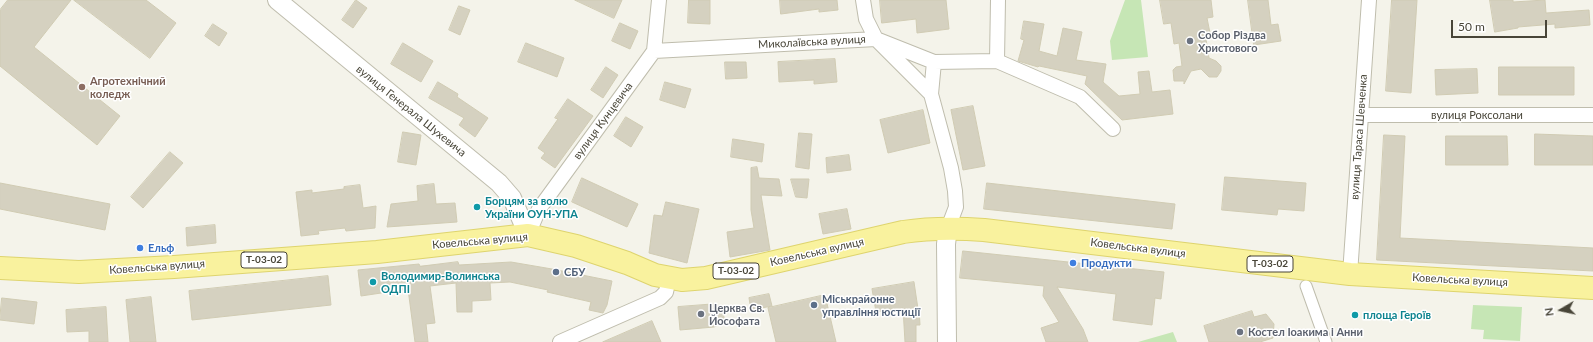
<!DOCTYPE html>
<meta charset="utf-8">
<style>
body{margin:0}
#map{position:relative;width:1593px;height:342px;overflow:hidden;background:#f4f3ea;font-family:Lato,sans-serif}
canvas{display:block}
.north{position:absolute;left:1541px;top:290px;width:40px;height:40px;-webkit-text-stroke:3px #fff;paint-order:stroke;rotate:261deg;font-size:11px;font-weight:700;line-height:16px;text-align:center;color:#484538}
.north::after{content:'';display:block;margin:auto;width:14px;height:18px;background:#484538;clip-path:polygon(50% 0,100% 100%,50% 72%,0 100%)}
.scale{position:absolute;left:1451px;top:20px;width:96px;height:18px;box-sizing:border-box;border:2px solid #484538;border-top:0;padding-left:5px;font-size:12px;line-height:14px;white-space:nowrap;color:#484538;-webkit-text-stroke:3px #fff;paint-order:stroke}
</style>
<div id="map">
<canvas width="1593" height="342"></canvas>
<div class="north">N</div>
<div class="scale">50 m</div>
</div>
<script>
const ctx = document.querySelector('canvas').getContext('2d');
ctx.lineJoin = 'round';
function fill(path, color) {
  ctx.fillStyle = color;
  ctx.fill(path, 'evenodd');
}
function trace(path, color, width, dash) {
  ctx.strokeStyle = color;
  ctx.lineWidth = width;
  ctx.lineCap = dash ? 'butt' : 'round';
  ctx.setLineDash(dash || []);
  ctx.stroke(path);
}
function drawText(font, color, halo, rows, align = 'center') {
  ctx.font = font + ' Lato,sans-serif';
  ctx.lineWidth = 3;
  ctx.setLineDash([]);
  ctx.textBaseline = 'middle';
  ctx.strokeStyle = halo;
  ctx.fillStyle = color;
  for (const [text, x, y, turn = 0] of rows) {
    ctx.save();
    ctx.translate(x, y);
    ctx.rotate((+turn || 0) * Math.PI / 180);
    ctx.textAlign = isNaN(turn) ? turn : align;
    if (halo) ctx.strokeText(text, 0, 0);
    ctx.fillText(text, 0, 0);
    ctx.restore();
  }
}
fill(new Path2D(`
 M1125,0H1141L1148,57L1112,60L1110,41Z
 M1473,305L1522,307L1520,341L1483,339L1484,330L1471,329Z
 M1173,332L1177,342H1138Z`), '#c6e6b5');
const building = new Path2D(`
 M8,0H71L34,47L120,116L97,145L0,66V10Z
 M74,0H146L176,23L150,58Z
 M356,0L367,8L353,28L342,20Z
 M575,0H622L614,18Z
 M689,0H710V24L688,23Z
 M780,0H837L838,10L819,12V9L781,14Z
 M880,0H946L949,29L917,33L916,19L882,23Z
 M1160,0H1211L1213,17L1207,18L1211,38L1206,39L1209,58L1216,61L1221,66V71L1217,77H1209L1201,69L1191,71L1184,84V81H1174L1173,70L1176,67L1182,66L1179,43L1174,44L1171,23L1164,24Z
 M1248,0H1268L1271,25L1278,24L1281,41L1254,45Z
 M1392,0H1417L1411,93L1386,91Z
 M1490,0H1513V2L1545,0L1546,13L1589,10L1590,25L1555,28V24L1518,27V28L1495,32Z
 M459,6L470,10L460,35L449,30Z
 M1024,21L1044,24L1039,51L1057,56L1063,28L1082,32L1076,60L1106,64L1103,82L1119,96L1140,94L1138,72L1149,71L1152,92L1170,90L1173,114L1122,120L1085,84L1087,76L1039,66L1038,67L1018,61L1024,40L1021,39Z
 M620,23L638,31L630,49L612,41Z
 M213,24L227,33L219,46L205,36Z
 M403,43L433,61L421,82L391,64Z
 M526,43L564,58L557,77L518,62Z
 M835,59L837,82L814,84V80L779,82L778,62Z
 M725,62H746L747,78L726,79Z
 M606,67L618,75L603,98L591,90Z
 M1499,67H1574V95H1499Z
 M1477,69L1478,93L1436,95L1435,70Z
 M438,82L458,94L457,97L488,118L475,137L459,125L464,118L429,98Z
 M665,82L691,89L685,108L660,100Z
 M568,99L593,116L555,168L541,158L545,153L538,148L558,119L555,118Z
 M973,106L985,166L963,170L951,110Z
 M923,110L930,143L888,153L880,120Z
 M626,117L643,127L631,147L614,136Z
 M403,132L421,135L416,165L398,162Z
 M799,133L812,134L809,169L796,167Z
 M1535,134L1593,136V165H1535Z
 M1384,135L1405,136L1400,238L1593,248V271L1377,260Z
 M1446,136H1507L1508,165H1446Z
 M733,139L764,144L762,162L731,157Z
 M170,152L183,163L143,208L131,197Z
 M849,155L851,170L827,173L826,158Z
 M757,167L759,178L779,179L782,196L761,195L770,250L730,257L727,232L754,228L751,210V168Z
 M1225,177L1306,183L1304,211L1278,209L1277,215L1222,210Z
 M582,178L638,204L627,227L572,202Z
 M791,179H809L807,198L796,197Z
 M0,183L110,204L105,230L0,209Z
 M987,183L1175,204L1172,229L984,209Z
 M434,184L436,204L455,203L457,222L387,227L391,204L418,201L417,186Z
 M360,185L363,208L376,206L375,228L346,231L345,228L318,231L319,234L301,236L296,192L312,190V193L344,189V187Z
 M666,202L699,209L687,263L649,253L654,215L662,216Z
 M847,209L851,229L823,234L819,214Z
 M215,225L216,243L187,246L186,228Z
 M963,251L1164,272L1161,299L1155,298L1152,325L1113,320L1116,294L1057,287L1083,329L1088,342H1046L1041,328L1059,322L1043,296L1044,286L960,278Z
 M458,262L459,265L511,262L552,269L612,281L607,305L603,313L589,310L591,302L547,292L548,290L510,282L490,283L491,300L472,301V312H457L456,283L430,286L435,323L426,324L428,342H415L408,289L361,296L358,270L419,264L420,266Z
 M328,276L331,305L192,320L189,291Z
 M914,282L918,309H919L920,325H916V342H905L903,308L876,312L872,289Z
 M769,294L772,306L751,310L749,298Z
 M825,295L836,342H776L768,308Z
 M151,297L156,342H130L126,300Z
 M2,298L37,302L34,324L0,320Z
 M713,304L718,305L723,310L724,318L719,325L714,327L680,330L678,307Z
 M106,307L108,342H89V331L67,332L66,310Z
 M1252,311L1254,317L1266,314L1274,324L1273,338L1260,342H1209L1204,326Z
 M652,321L661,342H603Z`);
fill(building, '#d5d1c0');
trace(building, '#d0cbb3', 1);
const pedestrian = new Path2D(`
 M1306,286L1326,342`);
const minor = new Path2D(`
 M863,0L866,19L876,39L931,94L951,168L955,191L956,207L948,228
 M654,51L876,39L934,62L997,61L1080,97L1113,129
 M997,61L998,0
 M931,94L934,62
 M1361,115H1593
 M528,235L539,209L654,51L659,0
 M1350,274L1369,0
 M560,342L660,298L666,292L669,278`);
const tertiary = new Path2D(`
 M277,0L499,183L512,198L528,235
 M947,342L946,244L948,228`);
const primary = new Path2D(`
 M0,268L79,272L174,267L377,252L528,235L576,246L627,263L655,275L682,280L706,278L903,232C930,228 956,228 984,230L1350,274L1593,288`);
trace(pedestrian, '#bfbdad', 13);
trace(minor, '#bfbdad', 16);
trace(tertiary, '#bfbdad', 20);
trace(primary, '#ded46e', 24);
trace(pedestrian, '#fff', 11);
trace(minor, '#fff', 14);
trace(tertiary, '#fff', 18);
trace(primary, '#f9f29e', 22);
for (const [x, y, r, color] of [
 [1190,41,4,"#6b7280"],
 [82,87,4,"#8d6e63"],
 [477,207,4,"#0f9aa8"],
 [140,248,4,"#3f7fe0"],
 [1073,263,4,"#3f7fe0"],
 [556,272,4,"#5c6f8a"],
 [373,282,4,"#0f9aa8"],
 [814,305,4,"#5c6f8a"],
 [701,314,4,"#6b7280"],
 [1355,315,4,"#0f9aa8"],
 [1240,332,4,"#6b7280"]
]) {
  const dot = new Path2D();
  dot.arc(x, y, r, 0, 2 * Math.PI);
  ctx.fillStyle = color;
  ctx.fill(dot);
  trace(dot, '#fff', 1.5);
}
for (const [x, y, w] of [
 [264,260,46],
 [1270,264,46],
 [736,271,46]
]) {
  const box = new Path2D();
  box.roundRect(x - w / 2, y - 8, w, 16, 3);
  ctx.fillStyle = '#fff';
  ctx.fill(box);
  trace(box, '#484538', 1);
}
drawText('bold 10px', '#484538', null, [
 ["Т-03-02",264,260],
 ["Т-03-02",1270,264],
 ["Т-03-02",736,271]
]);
drawText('bold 11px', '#5b616d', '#fff', [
 ["Собор Різдва",1198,35],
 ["Христового",1198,48],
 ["Церква Св.",709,308],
 ["Йософата",709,321],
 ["Костел Іоакима і Анни",1248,332]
], 'left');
drawText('11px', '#484538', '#fff', [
 ["Миколаївська вулиця",812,42,-3],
 ["вулиця Генерала Шухевича",411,111,39],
 ["вулиця Роксолани",1477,115],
 ["вулиця Кунцевича",603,121,-54],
 ["вулиця Тараса Шевченка",1359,137,-86],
 ["Ковельська вулиця",480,241,-5],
 ["Ковельська вулиця",1138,248,7],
 ["Ковельська вулиця",817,252,-13],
 ["Ковельська вулиця",157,267,-4],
 ["Ковельська вулиця",1460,280,3]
]);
drawText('bold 11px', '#785e54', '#fff', [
 ["Агротехнічний",90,81],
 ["коледж",90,94]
], 'left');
drawText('bold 11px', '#0d838f', '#fff', [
 ["Борцям за волю",485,201],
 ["України ОУН-УПА",485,214],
 ["Володимир-Волинська",381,276],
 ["ОДПІ",381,289],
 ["площа Героїв",1363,315]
], 'left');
drawText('bold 11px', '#366cbe', '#fff', [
 ["Ельф",148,248],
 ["Продукти",1081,263]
], 'left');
drawText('bold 11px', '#4e5e75', '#fff', [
 ["СБУ",564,272],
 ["Міськрайонне",822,299],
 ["управління юстиції",822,312]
], 'left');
</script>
